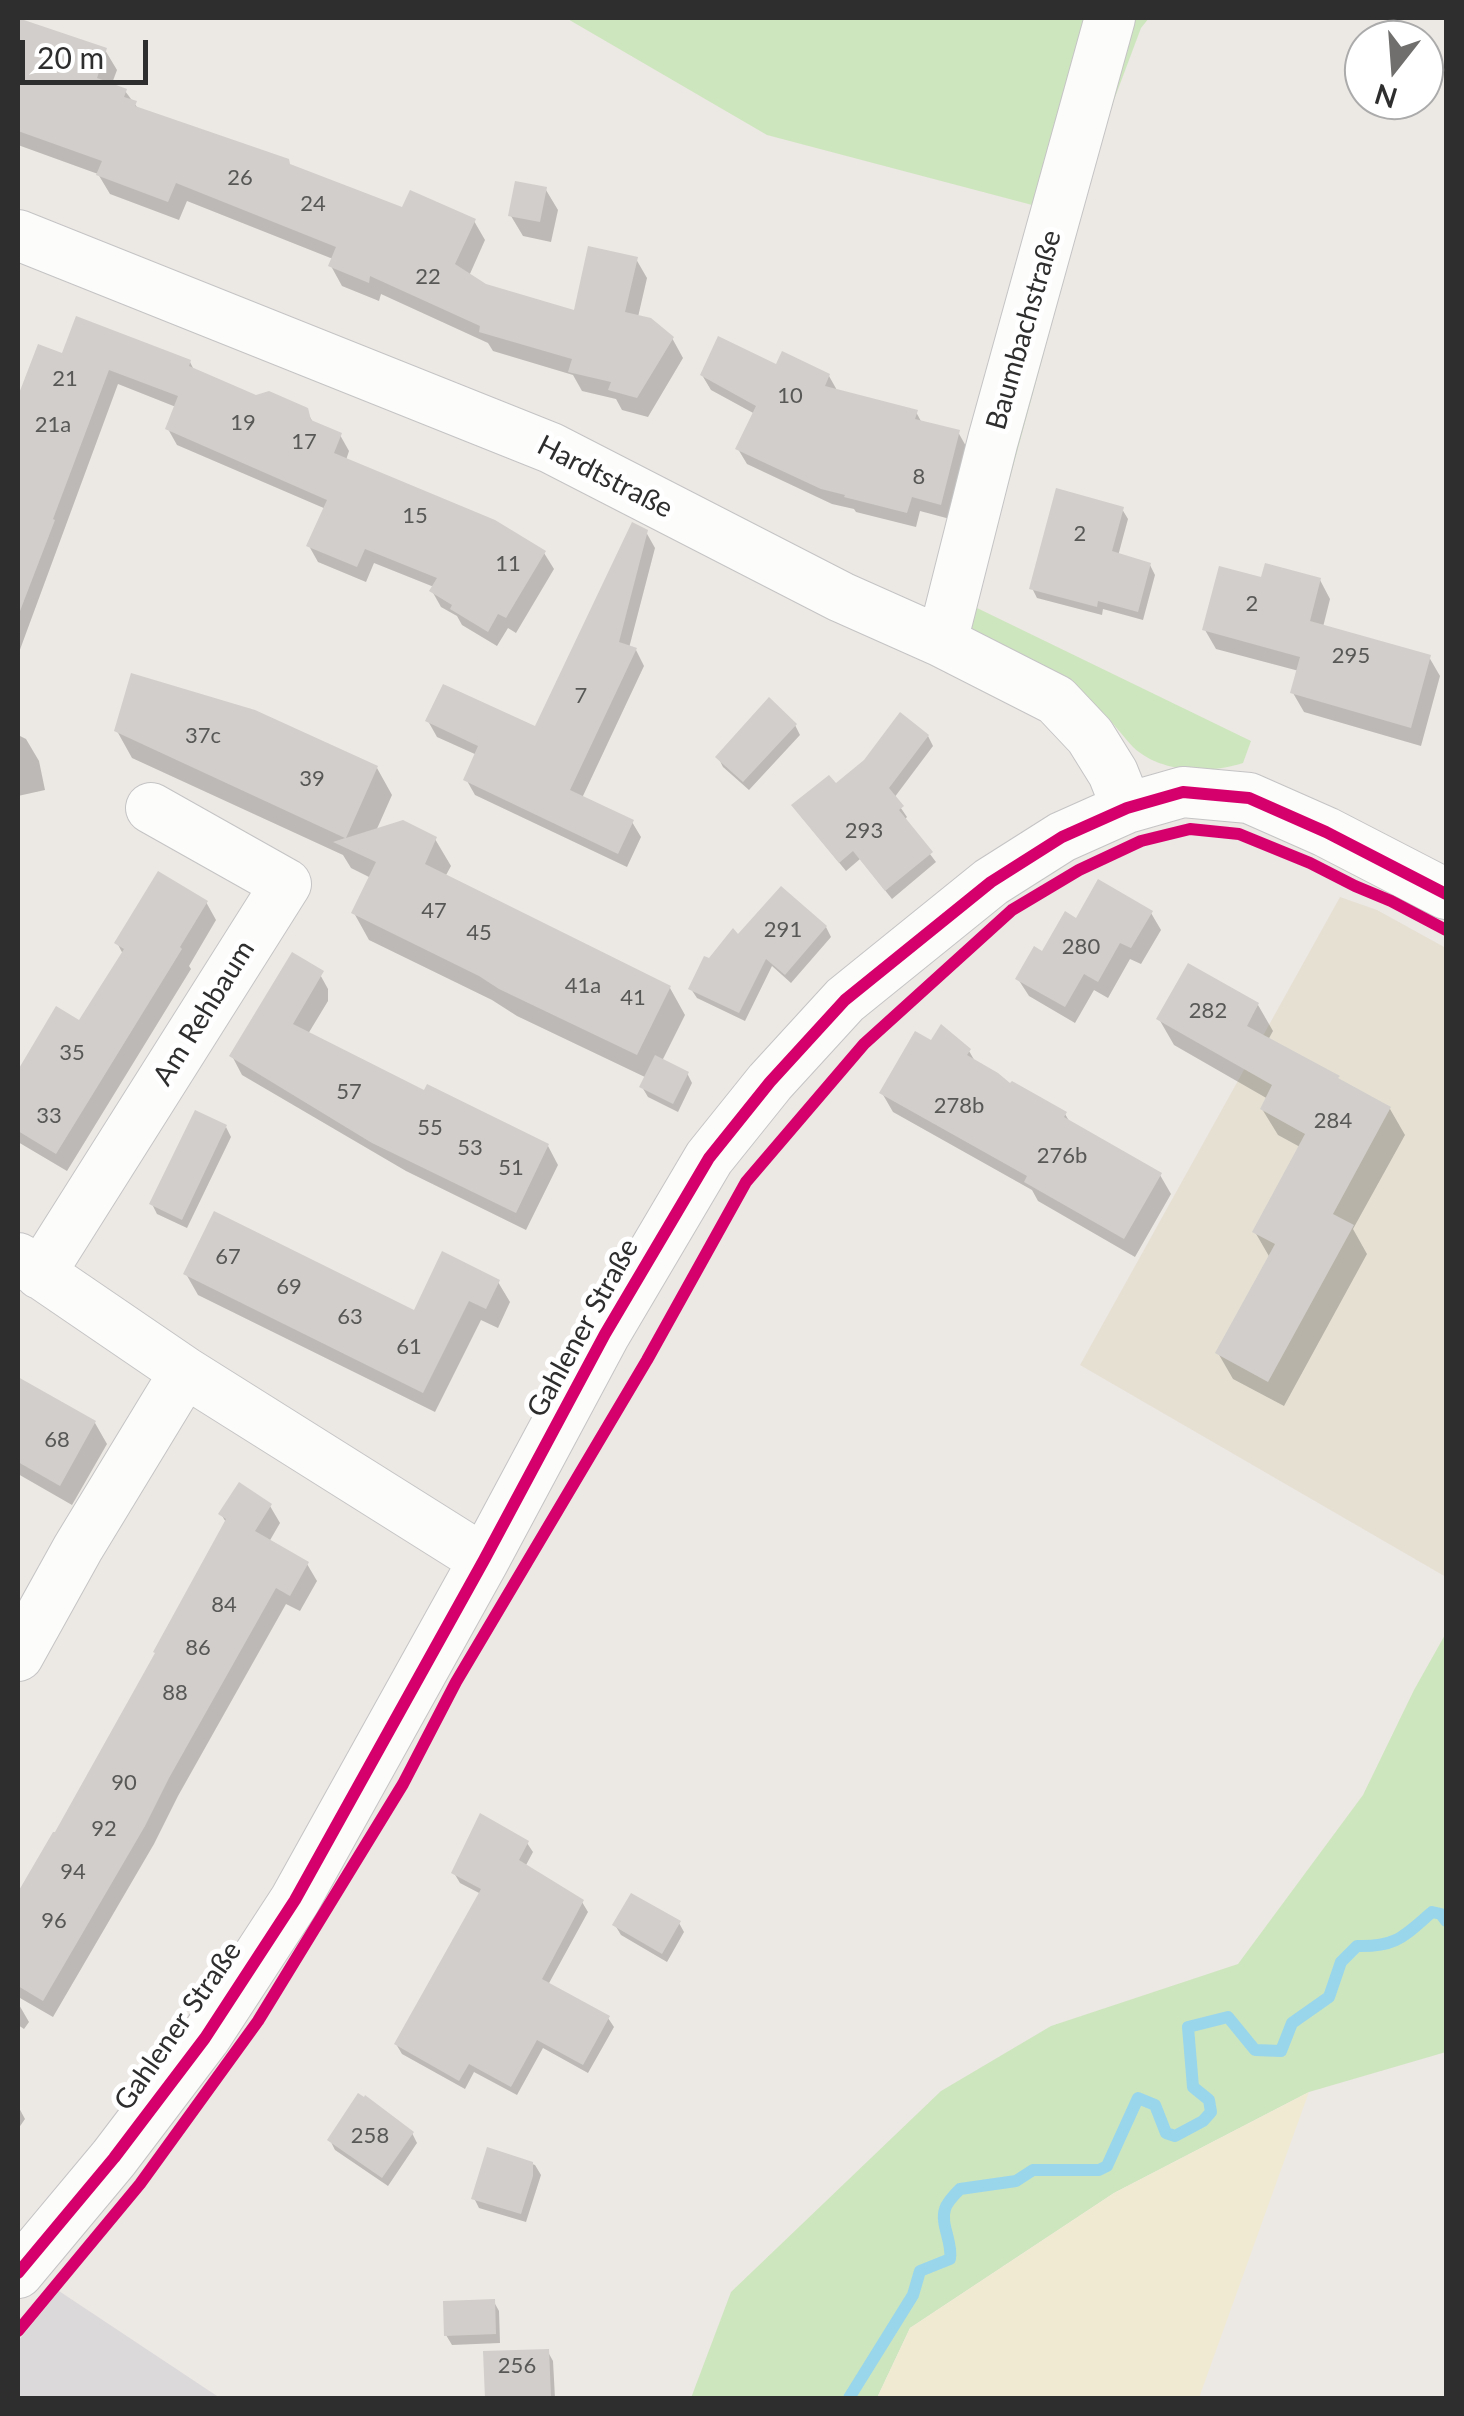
<!DOCTYPE html>
<meta charset="utf-8">
<style>
body{margin:0}
#map{position:relative;width:1464px;height:2416px;overflow:hidden;background:#ece8e4;font-family:Lato,sans-serif}
canvas{display:block}
.frame{position:absolute;inset:0;border:20px solid #2e2e2e;pointer-events:none}
.north{position:absolute;left:1344px;top:20px;width:100px;height:100px;box-sizing:border-box;background:#fff;border:2px solid #ababab;border-radius:50%;rotate:197deg;font-size:28px;font-weight:700;line-height:40px;text-align:center;color:#2e2e2e}
.north::after{content:'';display:block;margin:auto;width:35px;height:45px;background:#706f6e;clip-path:polygon(50% 0,100% 100%,50% 72%,0 100%)}
.scale{position:absolute;left:20px;top:40px;width:128px;height:45px;box-sizing:border-box;border:5px solid #2e2e2e;border-top:0;padding-left:12px;font-size:30px;line-height:35px;white-space:nowrap;color:#2e2e2e;-webkit-text-stroke:8px #fff;paint-order:stroke}
</style>
<div id="map">
<canvas width="1464" height="2416"></canvas>
<div class="frame"></div>
<div class="north">N</div>
<div class="scale">20 m</div>
</div>
<script>
const ctx = document.querySelector('canvas').getContext('2d');
ctx.lineJoin = 'round';
function fill(path, color) {
  ctx.fillStyle = color;
  ctx.fill(path, 'evenodd');
}
function trace(path, color, width, dash) {
  ctx.strokeStyle = color;
  ctx.lineWidth = width;
  ctx.lineCap = dash ? 'butt' : 'round';
  ctx.setLineDash(dash || []);
  ctx.stroke(path);
}
function drawText(font, color, halo, rows, align = 'center') {
  ctx.font = font + ' Lato,sans-serif';
  ctx.lineWidth = 10;
  ctx.setLineDash([]);
  ctx.textBaseline = 'middle';
  ctx.strokeStyle = halo;
  ctx.fillStyle = color;
  for (const [text, x, y, turn = 0] of rows) {
    ctx.save();
    ctx.translate(x, y);
    ctx.rotate((+turn || 0) * Math.PI / 180);
    ctx.textAlign = isNaN(turn) ? turn : align;
    if (halo) ctx.strokeText(text, 0, 0);
    ctx.fillText(text, 0, 0);
    ctx.restore();
  }
}
fill(new Path2D(`
 M59,2291L220,2398H18V2341Z`), '#dcd9db');
fill(new Path2D(`
 M1340,897L1377,910L1446,948V1577L1080,1365Z`), '#e6e0d3');
fill(new Path2D(`
 M566,18H1098L1036,206L767,135Z
 M1122,18H1149L1141,28L1108,116L975,607L1251,741L1243,763C1209,774 1160,773 1133,747C1117,730 1105,710 1084,697C1046,672 1003,652 963,629Z
 M1446,1633V2052L1309,2092L1114,2193L910,2328L877,2398H691L731,2292L941,2091L1051,2026L1238,1964L1363,1795L1414,1690Z`), '#cee6be');
fill(new Path2D(`
 M1309,2092L1199,2398H877L910,2328L1114,2193Z`), '#f0ead3');
fill(new Path2D(`
 M18,20L105,50L117,70L111,86L125,91L140,111L403,210L474,221L485,240L469,276L485,286L576,313L636,259L647,278L638,317L672,338L683,358L648,417L622,410L616,399L582,391L573,375L493,351L488,343L381,294L379,301L342,286L331,266L333,259L187,201L179,220L110,194L98,174L18,145Z
 M546,190L558,210L551,242L523,236L511,216Z
 M39,347L64,356L190,362L195,372L256,398L306,410L314,424L340,435L349,451L346,460L544,553L554,569L516,633L508,628L497,646L462,625L457,616L441,607L432,591L434,587L374,563L366,582L318,562L309,546L326,509L177,445L168,429L176,407L118,384L18,655V403Z
 M777,367L829,376L838,392L916,412L922,423L958,432L967,448L950,519L920,511L916,527L856,512L854,509L832,504L747,464L738,449L755,414L711,390L702,375Z
 M1122,509L1128,519L1118,556L1150,565L1155,575L1143,620L1103,609L1102,615L1037,598L1032,588Z
 M646,532L655,548L629,648L636,650L644,666L582,798L632,822L641,837L627,867L475,795L466,779L477,755L437,737L428,721L536,730Z
 M1263,580H1320L1330,599L1323,627L1429,657L1440,676L1421,746L1304,712L1293,693L1299,671L1216,649L1205,630Z
 M795,725L800,735L749,790L723,767L718,757Z
 M117,731L377,768L392,795L376,831L435,839L451,866L445,877L670,988L685,1015L662,1061L687,1073L692,1083L678,1112L648,1097L642,1087L647,1078L517,1016L492,1000L369,940L354,913L371,878L351,868L343,855L132,758Z
 M18,735L26,739L39,761L45,790L18,796Z
 M928,736L933,746L894,798L907,817L904,820L936,862L892,899L860,859L846,871L800,815L836,786Z
 M206,902L216,920L189,966L191,969L67,1171L18,1142V1067L21,1068L80,1024L123,954L117,943Z
 M1151,913L1161,930L1141,964L1130,959L1108,998L1094,990L1075,1023L1029,996L1018,979L1077,921Z
 M826,927L831,937L791,983L772,966L745,1021L697,998L691,989L710,961L738,938Z
 M317,969L328,989V1001L308,1034L426,1093L548,1146L558,1165L526,1230L406,1171L242,1075L232,1056Z
 M1258,1005L1273,1031L1268,1040L1390,1109L1405,1135L1353,1229L1367,1254L1284,1406L1233,1379L1218,1353L1270,1258L1255,1232L1300,1147L1278,1135L1262,1109L1268,1099L1174,1045L1159,1019Z
 M932,1044L969,1051L976,1063L1010,1086L1065,1114L1071,1124L1160,1175L1171,1194L1135,1257L1038,1201L1032,1190L893,1112L882,1093Z
 M226,1127L231,1137L187,1228L157,1214L152,1204Z
 M186,1274L415,1314L498,1282L510,1302L498,1328L481,1320L435,1412L198,1295Z
 M18,1379L95,1423L107,1444L72,1505L18,1474Z
 M270,1506L280,1523L269,1542L307,1564L317,1581L300,1611L286,1604L178,1796L154,1844L53,2017L20,1998L18,2003V1899L54,1835H56L227,1524L221,1514Z
 M527,1843L533,1852L525,1867L582,1902L588,1912L548,1985L608,2018L614,2027L588,2073L543,2048L517,2095L474,2072L465,2089L402,2054L396,2044L481,1894L460,1883L454,1873Z
 M679,1923L684,1932L667,1962L621,1935L615,1925Z
 M18,2003L29,2022L24,2029L18,2025Z
 M18,2106L25,2119L18,2129Z
 M412,2133L417,2143L388,2186L335,2150L330,2140Z
 M489,2150L535,2165L541,2175L526,2222L479,2208L474,2198Z
 M494,2302L499,2311L500,2343L452,2345L446,2335Z
 M548,2352L553,2361L555,2398H487L486,2353Z`), '#0003');
trace(new Path2D(`
 M849,2398L913,2295L920,2271L950,2259C953,2242 940,2225 945,2209C947,2202 955,2194 960,2189L1016,2181L1033,2170H1099L1107,2166L1138,2098L1155,2105L1166,2133L1175,2136L1203,2121L1211,2112L1209,2100L1193,2087L1188,2027L1228,2017L1255,2050L1281,2051L1292,2023L1329,1997L1341,1962L1357,1946C1397,1947 1404,1936 1432,1912L1441,1914L1446,1921`), '#99d6ec', 12);
fill(new Path2D(`
 M18,18L107,48L97,78L127,89L124,97L137,101L135,106L289,159L290,164L402,207L410,190L476,219L455,264L486,284L574,310L588,246L638,257L625,312L651,318L674,337L637,398L608,390L611,382L568,372L572,359L479,332L480,326L370,276L369,283L328,266L336,247L176,183L168,202L96,175L102,161L18,131Z
 M515,181L547,187L540,222L508,216Z
 M76,316L191,360L189,366L256,395L269,391L308,408L311,420L342,433L334,453L495,520L546,551L506,618L498,614L488,632L450,609L452,605L429,591L437,578L365,549L357,567L306,546L327,500L165,429L178,396L109,370L53,519L55,520L20,611L18,610V396L38,344L62,353Z
 M718,336L776,364L782,351L830,374L825,386L918,410L915,419L960,430L941,505L912,497L907,513L844,497L845,495L821,489L735,449L756,406L700,375Z
 M1056,488L1124,507L1112,551L1151,563L1138,612L1098,601L1097,607L1029,589Z
 M632,522L648,530L619,642L637,648L570,790L634,820L618,854L463,780L478,746L425,721L443,684L535,726Z
 M1265,563L1321,578L1310,621L1431,655L1411,728L1290,693L1300,657L1202,630L1219,566L1261,577Z
 M131,673L255,710L378,766L346,838L403,820L437,837L425,864L671,986L637,1055L499,989L479,976L351,913L376,862L333,842L345,838L114,731Z
 M769,697L797,724L743,782L715,757Z
 M900,712L929,735L889,788L904,806L899,810L933,852L885,891L853,851L839,863L791,805L829,775L836,783L864,760Z
 M158,871L208,901L180,947L182,949L56,1154L18,1131V1070L56,1006L79,1020L124,949L114,943Z
 M1098,879L1153,911L1131,948L1120,943L1098,982L1084,974L1065,1007L1015,979L1034,946L1042,951L1065,911L1076,918Z
 M781,886L827,926L785,975L766,959L739,1013L688,989L704,956L709,958L733,928L738,934Z
 M292,952L324,971L293,1024L424,1090L427,1084L549,1144L516,1213L372,1143L229,1056Z
 M1188,963L1259,1003L1247,1026L1340,1076L1338,1078L1391,1107L1333,1214L1354,1225L1268,1382L1215,1353L1275,1244L1252,1232L1305,1134L1260,1109L1272,1085L1156,1019Z
 M941,1024L971,1049L967,1055L998,1073L1010,1083L1012,1081L1067,1112L1064,1117L1162,1173L1124,1239L1024,1182L1027,1176L879,1093L915,1031L931,1040Z
 M655,1055L689,1072L673,1104L639,1087Z
 M195,1110L227,1125L182,1220L149,1204Z
 M214,1211L414,1310L442,1251L500,1280L486,1309L469,1301L423,1393L183,1274Z
 M18,1377L96,1421L60,1486L18,1462Z
 M239,1482L272,1504L255,1531L309,1562L290,1596L276,1588L169,1778L145,1826L43,2001L18,1986V1892L53,1832H55L155,1653L153,1652L226,1519L218,1514Z
 M480,1813L529,1841L519,1860L584,1900L542,1979L610,2016L583,2065L537,2040L511,2087L469,2064L459,2081L394,2044L481,1889L451,1873Z
 M631,1893L681,1921L662,1954L612,1925Z
 M358,2093L364,2097L365,2095L414,2132L382,2178L327,2140Z
 M487,2147L533,2162V2176L521,2214L471,2199Z
 M495,2299L496,2334L444,2336L443,2301Z
 M549,2349L551,2398H485L483,2351Z`), '#d1cecb');
const minor = new Path2D(`
 M18,235L551,448L841,597L942,642L1056,700L1090,736L1113,773L1127,808
 M942,642L993,440L1110,18
 M18,1258L185,1372L484,1560
 M40,1274L286,884L151,808
 M18,1656L78,1548L185,1372
 M18,2273L114,2158L205,2038L295,1900L484,1560L605,1334L709,1158L770,1082L845,1000L991,882L1062,837L1127,808L1183,792L1249,798L1326,832L1446,894`);
trace(minor, '#c5c4c5', 52);
trace(minor, '#fcfcfb', 50);
trace(new Path2D(`
 M18,2273L114,2158L205,2038L295,1900L484,1560L605,1334L709,1158L770,1082L845,1000L991,882L1062,837L1127,808L1183,792L1249,798L1326,832L1446,894
 M18,2331L140,2184L258,2021L403,1784L456,1682L647,1360L746,1182L864,1044L1012,910L1079,870L1141,841L1190,829L1239,834L1310,863L1355,886L1391,901L1446,930`), '#d6006c', 12);
drawText('22px', '#585857', null, [
 ["26",240,178],
 ["24",313,204],
 ["22",428,277],
 ["21",65,379],
 ["10",790,396],
 ["19",243,423],
 ["21a",53,425],
 ["17",304,442],
 ["8",919,477],
 ["15",415,516],
 ["2",1080,534],
 ["11",508,564],
 ["2",1252,604],
 ["295",1351,656],
 ["7",581,696],
 ["37c",203,736],
 ["39",312,779],
 ["293",864,831],
 ["47",434,911],
 ["291",783,930],
 ["45",479,933],
 ["280",1081,947],
 ["41a",583,986],
 ["41",633,998],
 ["282",1208,1011],
 ["35",72,1053],
 ["57",349,1092],
 ["278b",959,1106],
 ["33",49,1116],
 ["284",1333,1121],
 ["55",430,1128],
 ["53",470,1148],
 ["276b",1062,1156],
 ["51",511,1168],
 ["67",228,1257],
 ["69",289,1287],
 ["63",350,1317],
 ["61",409,1347],
 ["68",57,1440],
 ["84",224,1605],
 ["86",198,1648],
 ["88",175,1693],
 ["90",124,1783],
 ["92",104,1829],
 ["94",73,1872],
 ["96",54,1921],
 ["258",370,2136],
 ["256",517,2366]
]);
drawText('28px', '#2e2e2e', '#fff', [
 ["Baumbachstraße",1024,330,-74],
 ["Hardtstraße",605,477,27],
 ["Am Rehbaum",204,1013,-58],
 ["Gahlener Straße",583,1328,-61],
 ["Gahlener Straße",178,2026,-55]
]);
</script>
